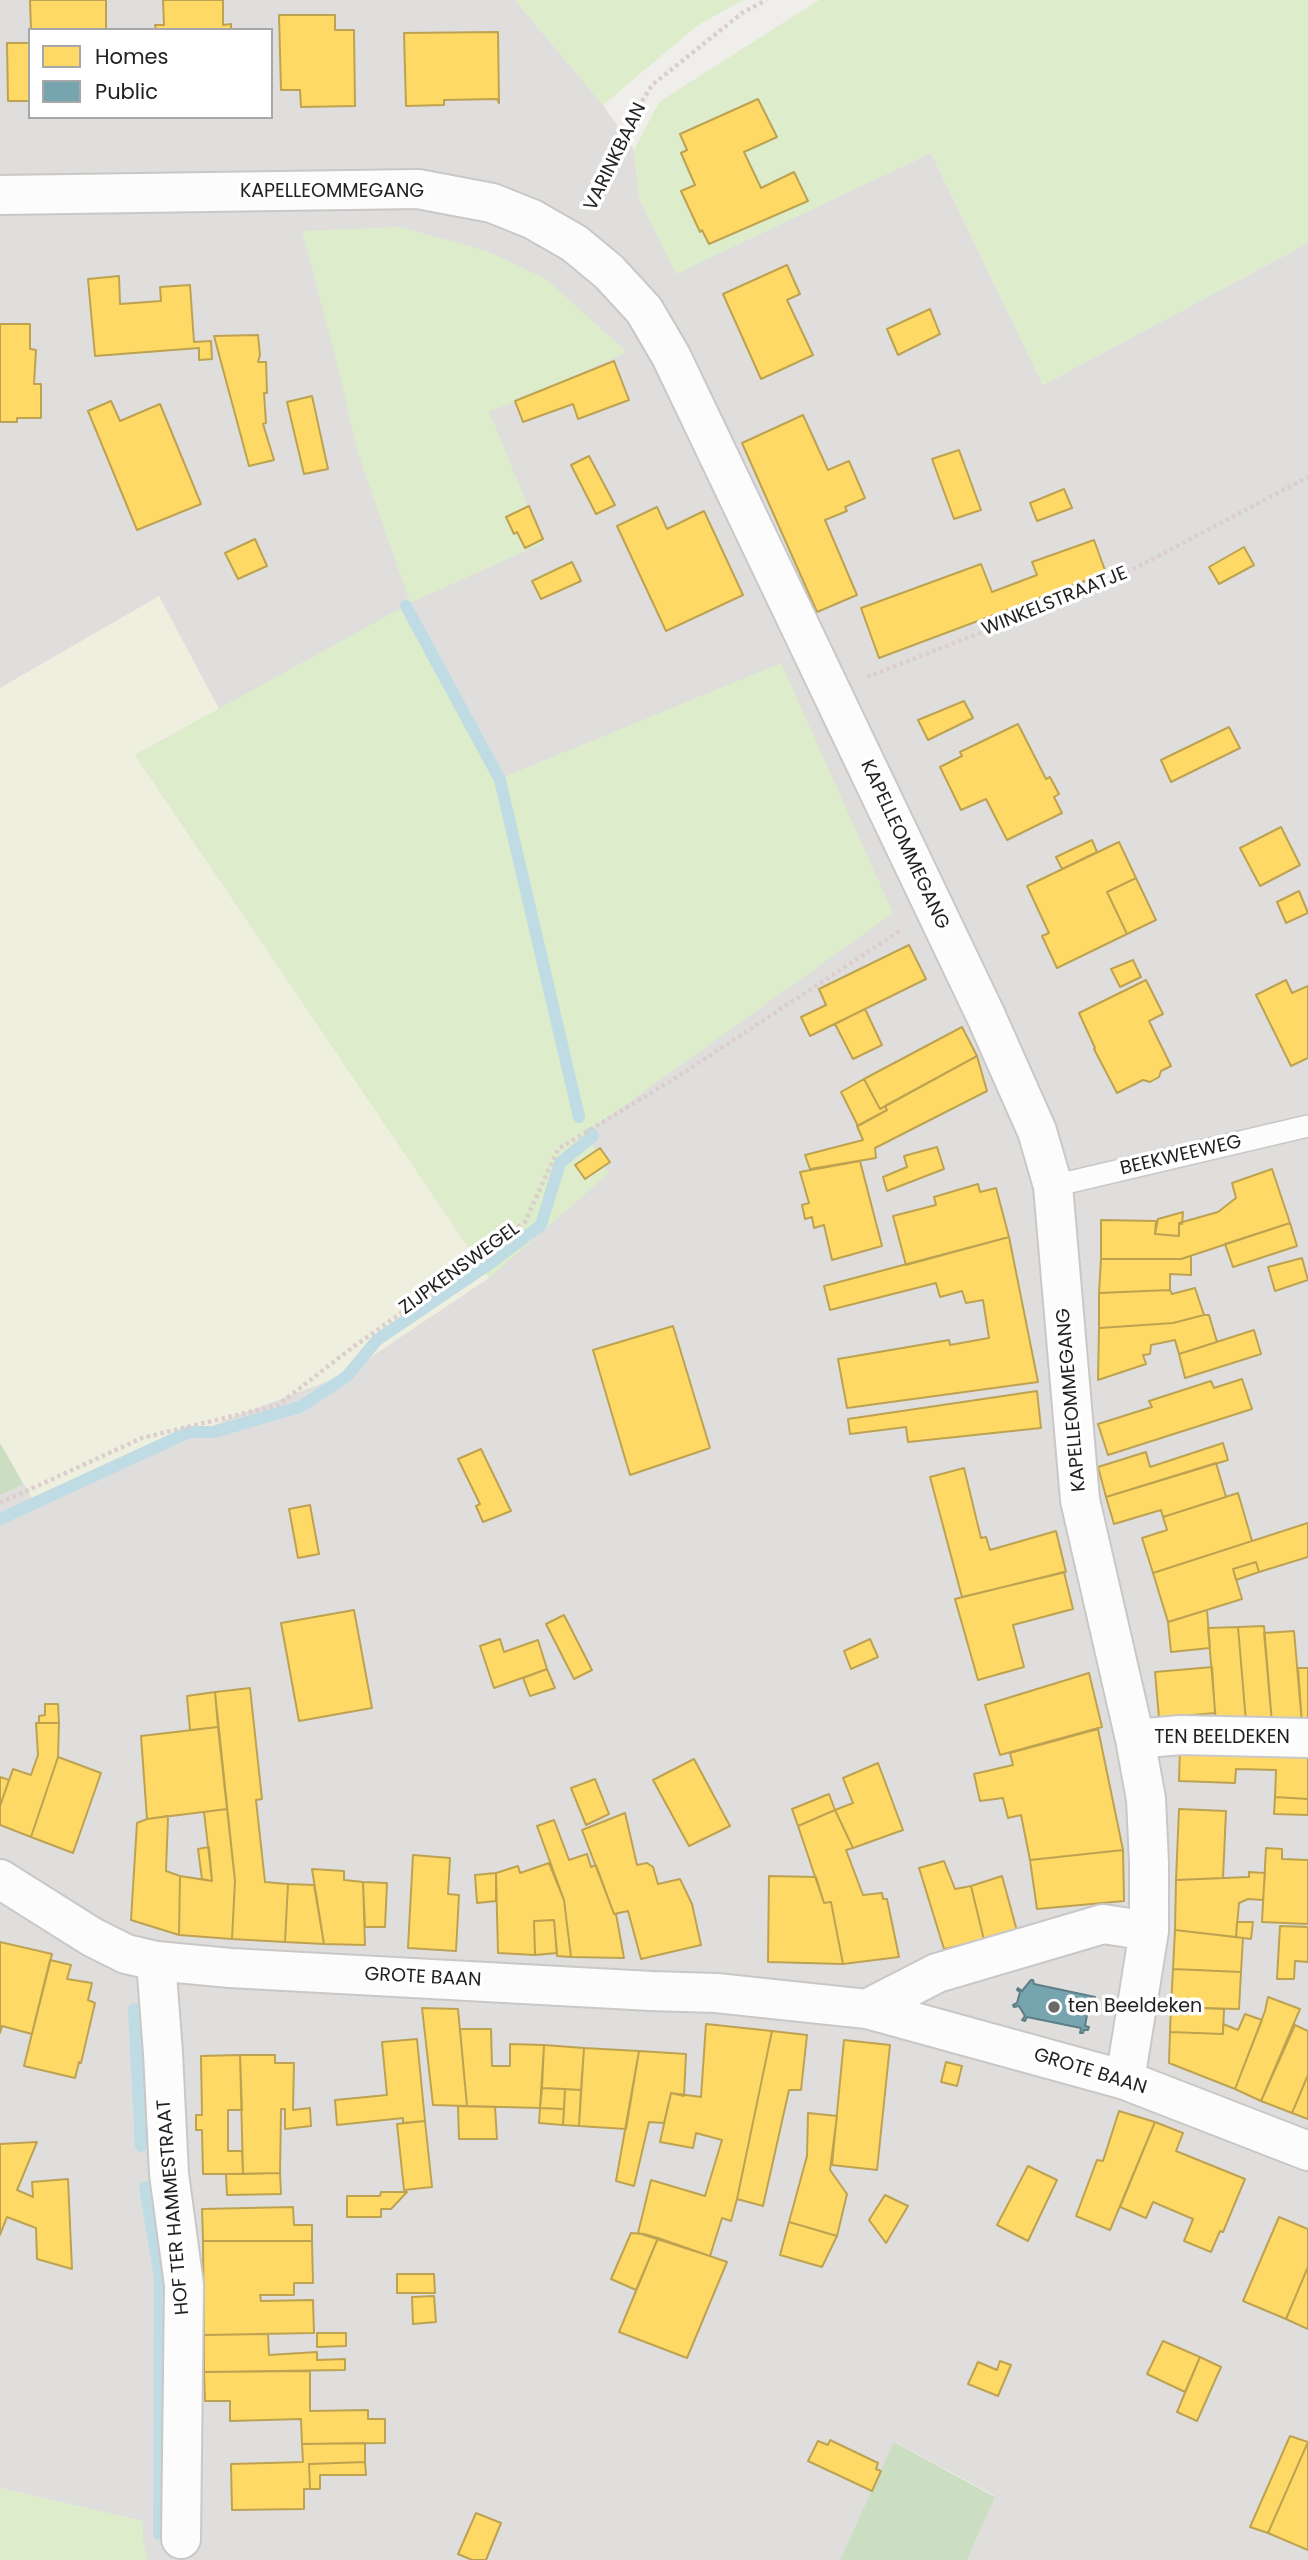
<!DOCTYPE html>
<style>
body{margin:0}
#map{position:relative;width:1308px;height:2560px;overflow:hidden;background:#f0eeeb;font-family:Poppins,sans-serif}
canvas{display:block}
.legend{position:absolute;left:28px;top:28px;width:245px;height:91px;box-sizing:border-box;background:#fff;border:2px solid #a7a7a7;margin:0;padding:9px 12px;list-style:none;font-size:21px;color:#222}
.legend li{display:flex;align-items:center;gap:14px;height:35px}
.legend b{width:35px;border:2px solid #a7a7a7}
</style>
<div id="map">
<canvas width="1308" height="2560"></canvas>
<ul class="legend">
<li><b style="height:19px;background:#ffd966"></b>Homes</li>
<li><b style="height:19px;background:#76a5af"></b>Public</li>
</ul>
</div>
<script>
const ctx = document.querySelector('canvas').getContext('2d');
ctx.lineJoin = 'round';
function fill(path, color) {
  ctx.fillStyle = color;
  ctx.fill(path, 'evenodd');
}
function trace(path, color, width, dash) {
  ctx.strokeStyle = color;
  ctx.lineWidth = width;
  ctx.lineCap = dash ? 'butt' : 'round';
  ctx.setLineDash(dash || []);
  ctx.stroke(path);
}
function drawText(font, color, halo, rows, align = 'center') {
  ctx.font = font + ' Poppins,sans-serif';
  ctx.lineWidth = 7;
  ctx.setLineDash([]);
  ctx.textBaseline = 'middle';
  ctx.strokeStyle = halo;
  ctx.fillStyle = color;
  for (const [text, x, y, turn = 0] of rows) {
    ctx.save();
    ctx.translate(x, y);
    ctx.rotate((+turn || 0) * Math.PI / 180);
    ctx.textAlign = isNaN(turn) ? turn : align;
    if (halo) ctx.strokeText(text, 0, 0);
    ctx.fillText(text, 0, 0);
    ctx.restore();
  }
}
fill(new Path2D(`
 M0,0H515L603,105L634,150L639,198L676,273L931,153L1043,385L1308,243V2560H967L995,2496L895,2442L840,2560H148L143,2541L142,2521L0,2488ZM30,30H271V117H30Z`), '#dfdedc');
fill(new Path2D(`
 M159,596L219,709L135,755L489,1278L344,1375L228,1419L36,1505L0,1443V688Z`), '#efefdf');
fill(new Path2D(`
 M515,0H743L698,25L603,105Z
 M819,0H1308V243L1043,385L931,153L676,274L639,198L634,150L659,102Z
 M400,227L487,251L546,279L627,352L516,402L489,411L543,543L410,603L499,779L781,663L893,913L586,1133L609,1173L489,1278L135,755L410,603L357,450L337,364L302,231Z
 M0,2488L143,2521V2541L148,2560H0Z`), '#ddeccb');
fill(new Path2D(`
 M0,1443L23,1484L0,1495Z
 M894,2442L995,2497L967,2560H840Z`), '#cbdec1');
fill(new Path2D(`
 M542,600L578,671L549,688L513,617Z
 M1120,1948L1112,2013L1098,2011L1101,1991L1021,1977L1010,1995L1008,2017L940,1995L938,1990Z`), '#e0dfde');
const homes = new Path2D(`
 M30,0H106V30H31Z
 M163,0H223V25L231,24V30H156L155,25H164Z
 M279,15H335V30H354L355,106L301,107L300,90H281Z
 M498,32L499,103L497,99L444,100V105L406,106L404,33Z
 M7,43H30V101H8Z
 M758,99L777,137L744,152L761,188L794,172L808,201L709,244L702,230L700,232L681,191L695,185L681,153L687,150L680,134Z
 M787,265L800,294L787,300L813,355L761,379L723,294Z
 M119,276L120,304L161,301L160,287L190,285L194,342L211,341L212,359L199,360V348L95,356L88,279Z
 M930,309L940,334L898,355L887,329Z
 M0,324H30V349L36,350L34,384H41V418H17V422H0Z
 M258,335L260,355L258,362H266L267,393H264L266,423L263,424L274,460L249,466L214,336Z
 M614,361L629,400L578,419L573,404L523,422L515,401Z
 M312,396L328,469L304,474L287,402Z
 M111,401L120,421L160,404L201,504L137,530L88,411Z
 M803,415L828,470L849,461L865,498L845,507L847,511L825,520L857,595L817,612L742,443Z
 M959,450L981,510L954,519L932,459Z
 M589,456L615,505L596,514L571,465Z
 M1064,489L1072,508L1037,521L1030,503Z
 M529,506L543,539L525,548L517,532L514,534L506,517Z
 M657,507L667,529L704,511L743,595L666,631L617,526Z
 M255,539L267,566L238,579L225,553Z
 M1094,540L1106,573L879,658L861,608L981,564L992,592L1037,575L1032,562Z
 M1244,547L1254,565L1219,584L1209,567Z
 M572,562L581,581L541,599L532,581Z
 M964,701L973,718L928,740L918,720Z
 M1018,724L1046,779L1050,777L1059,794L1054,797L1062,813L1007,840L986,799L961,810L940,767L962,756L960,752Z
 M1229,727L1240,748L1171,782L1161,760Z
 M1281,827L1300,865L1260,886L1240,848Z
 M1092,840L1097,852L1062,869L1056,857Z
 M1119,842L1136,878L1107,892L1127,934L1057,968L1042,936L1049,933L1027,886Z
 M1136,878L1156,920L1127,934L1107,892Z
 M1299,891L1308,913L1286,923L1277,902Z
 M909,945L926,979L810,1036L801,1017L826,1005L819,989Z
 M1133,960L1141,977L1120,987L1111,969Z
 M1146,980L1163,1014L1149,1021L1171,1066L1161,1071L1159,1077L1150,1082L1143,1080L1117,1093L1094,1049L1095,1048L1079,1013Z
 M1286,980L1292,993L1308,986V1058L1291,1066L1256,995Z
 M865,1009L882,1045L853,1059L835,1024Z
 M962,1027L977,1056L880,1109L864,1079Z
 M977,1056L987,1091L875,1148L876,1158L810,1169L805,1155L863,1140L857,1126L887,1110L885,1106Z
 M864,1079L880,1109L885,1106L887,1110L858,1126L841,1092Z
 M937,1147L944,1169L887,1191L883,1177L907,1167L904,1156Z
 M600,1148L610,1162L585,1179L575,1165Z
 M860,1161L882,1246L832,1260L824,1225L814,1228L812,1217L805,1219L802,1205L809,1203L800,1172Z
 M1272,1169L1290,1223L1181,1259H1101V1220L1156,1221L1155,1234L1179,1236V1223L1218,1212L1236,1198L1232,1183Z
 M978,1184L980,1192L996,1188L1009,1237L906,1265L893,1216L936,1205L934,1197Z
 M1183,1212L1182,1224L1179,1223V1236L1155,1234L1158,1219Z
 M1290,1223L1297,1246L1233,1267L1225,1244Z
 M1009,1237L1038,1382L847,1408L838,1359L949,1340L950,1345L989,1338L983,1300L966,1303L962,1291L940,1297L936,1283L830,1310L824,1286Z
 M1191,1256V1275L1170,1274V1290L1099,1293L1101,1259H1181Z
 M1302,1258L1308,1280L1275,1291L1268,1267Z
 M1195,1288L1204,1315L1173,1323L1099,1328V1293L1170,1290L1172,1294Z
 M1204,1315H1209L1217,1342L1179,1354L1175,1340L1151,1345L1150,1354L1143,1355L1146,1364L1098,1380L1099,1328L1173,1323Z
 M673,1326L710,1448L630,1475L593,1350Z
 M1254,1330L1261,1354L1185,1378L1179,1354Z
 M1242,1379L1252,1409L1108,1455L1098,1424L1152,1407L1149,1401L1211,1381L1214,1388Z
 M1037,1391L1041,1428L908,1442L906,1427L850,1434L848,1419Z
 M1223,1443L1228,1460L1106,1497L1098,1467L1146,1452L1150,1467Z
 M481,1449L511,1511L483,1522L476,1506L480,1504L458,1459Z
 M1216,1463L1226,1497L1163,1517L1161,1510L1114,1524L1106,1497Z
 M964,1468L981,1538L986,1537L990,1550L1056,1531L1066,1572L962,1597L930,1477Z
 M1238,1493L1252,1541L1153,1573L1142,1538L1167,1530L1163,1517Z
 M310,1505L319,1554L298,1558L289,1509Z
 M1308,1523V1557L1259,1572L1256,1562L1233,1569L1242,1599L1168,1622L1153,1573Z
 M1256,1562L1259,1572L1236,1580L1233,1569Z
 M1064,1572L1073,1609L1013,1625L1024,1667L978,1680L955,1599Z
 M354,1610L372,1708L299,1721L281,1623Z
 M1207,1610L1210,1648L1171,1652L1168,1622Z
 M564,1615L592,1670L574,1679L546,1624Z
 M1264,1626L1272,1723L1246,1722L1238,1627Z
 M1238,1627L1246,1722H1216L1208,1628Z
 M1294,1631L1302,1724L1272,1723L1264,1633Z
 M500,1639L504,1652L538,1640L547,1669L494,1688L480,1646Z
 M870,1639L878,1657L851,1669L844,1651Z
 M1212,1667L1215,1713L1159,1718L1155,1672Z
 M1298,1668H1308V1724H1302Z
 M547,1669L555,1688L530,1696L523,1678Z
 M1089,1673L1102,1727L1000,1755L985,1705Z
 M250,1688L262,1799L256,1800L265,1882L288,1884L285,1942L232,1939L235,1881L215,1692Z
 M215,1692L218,1727L190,1730L187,1696Z
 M45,1704H58L59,1723H39V1716L45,1715Z
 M36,1723H59L58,1757L31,1837L0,1825V1806L13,1769L31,1775L38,1755Z
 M218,1727L227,1809L147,1819L141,1736Z
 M1098,1729L1123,1850L1030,1860L1021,1815L1008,1818L1003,1798L980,1801L974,1774L1013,1765L1010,1753Z
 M1180,1746L1308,1751V1799L1275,1797L1276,1770L1236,1769L1235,1783L1179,1781Z
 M58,1757L101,1773L73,1853L31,1837Z
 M694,1759L730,1826L689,1846L653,1780Z
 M878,1763L903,1830L853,1848L835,1810L853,1803L843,1778Z
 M0,1777L9,1780L0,1806Z
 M595,1779L609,1814L586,1825L571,1788Z
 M829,1794L835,1810L798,1826L792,1809Z
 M1275,1797L1308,1799V1815L1274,1814Z
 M227,1809L235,1881L232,1939L179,1935L180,1876L212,1881L204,1812Z
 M1179,1809L1226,1811L1223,1878L1176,1880Z
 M835,1810L853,1848L846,1850L863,1895L882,1893L883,1899H887L899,1957L843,1964L831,1902L824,1903L798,1826Z
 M625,1813L637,1865L647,1863L653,1867L658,1884L680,1879L692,1904L701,1945L641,1959L628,1911L614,1914L582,1830Z
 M168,1816L166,1871L180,1876L179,1935L131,1920L137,1823L147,1819Z
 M554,1820L569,1860L587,1854L591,1867L596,1865L614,1914H616L624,1958L571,1957L564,1900L537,1826Z
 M209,1847L212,1881L202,1879L198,1849Z
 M1266,1848L1282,1849V1859L1308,1860V1924L1262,1922Z
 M1123,1850L1124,1901L1037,1909L1030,1860Z
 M413,1855L450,1858L448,1894L459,1895L456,1951L408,1948Z
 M944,1861L955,1889L971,1886L984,1940L944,1949L919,1868Z
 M549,1863L564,1900L571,1957L557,1956L554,1920L534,1921L535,1955L498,1953L496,1873L518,1866L520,1873Z
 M312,1869L344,1871V1880L363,1882L365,1945L324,1944Z
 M1249,1872L1265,1873L1263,1900L1248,1899L1239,1903L1236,1937L1175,1930L1176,1880L1249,1877Z
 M496,1873V1901L477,1903L475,1875Z
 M769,1876L816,1877L824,1903L831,1902L843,1964L768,1962Z
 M1002,1876L1017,1931L984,1940L971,1886Z
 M363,1882L387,1883L385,1927H365Z
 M288,1884L314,1885L324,1944L285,1942Z
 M554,1920L557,1953L535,1955L534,1921Z
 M1237,1922H1253L1251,1939L1236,1937Z
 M1280,1926L1308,1927V1962L1295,1961L1294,1979H1277Z
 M1175,1930L1243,1938L1241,1972L1173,1969Z
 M0,1942L52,1954L32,2034L2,2026L0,2033Z
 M50,1960L71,1965L67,1979L92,1983L88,2000L95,2003L81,2063L79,2062L75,2078L24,2066Z
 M1173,1969L1241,1972L1239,2009L1171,2007Z
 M1268,1997L1300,2009L1261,2101L1235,2089L1265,2011Z
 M1171,2007L1224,2009L1223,2034L1170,2032Z
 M422,2008L458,2009L467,2106L433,2105Z
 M1245,2014L1262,2020L1235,2089L1169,2063L1170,2032L1223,2034V2024L1238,2030Z
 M706,2024L772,2031L737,2199L731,2221L722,2218L710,2256L638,2233L651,2180L705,2196L722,2140L696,2133L693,2148L660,2142L671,2093L701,2097Z
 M1295,2025L1308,2031V2075L1292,2113L1261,2101Z
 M460,2029H491L492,2066H510V2044L544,2045L540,2108L467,2106Z
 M772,2031L807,2035L801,2090H789L763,2206L737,2199Z
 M417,2039L425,2121L403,2123V2118L337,2125L335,2100L387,2095L382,2042Z
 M844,2040L890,2045L877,2170L832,2165Z
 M544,2045L584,2048L581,2090L542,2088Z
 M584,2048L639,2051L626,2129L579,2126Z
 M639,2051L686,2054L684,2096L671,2093L664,2123L649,2122L634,2186L616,2181Z
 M240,2055L242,2110H228V2151H242L243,2174H203L202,2130H196V2115H202L201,2056Z
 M240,2055H275V2063H294L293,2110L310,2108L311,2126L285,2129V2109H281L280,2173L243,2174Z
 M946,2062L962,2066L957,2086L941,2082Z
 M1308,2075V2119L1292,2113Z
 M542,2088L565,2089L564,2109L540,2108Z
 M565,2089L581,2090L579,2126L563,2125Z
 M458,2106L495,2107L497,2139H459Z
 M540,2108L564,2109L563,2125L539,2123Z
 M1119,2111L1155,2122L1110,2230L1076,2216L1097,2160L1103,2161Z
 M808,2113L837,2116L830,2170L847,2194L837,2236L789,2222L807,2156Z
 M425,2121L432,2187L404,2190L397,2124Z
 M1155,2122L1183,2133L1176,2151L1245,2179L1223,2232L1220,2231L1211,2252L1184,2241L1193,2219L1153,2202L1146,2218L1120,2207Z
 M37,2142L17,2190L33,2197L32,2182L68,2179L72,2269L37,2259L36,2228L7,2217L0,2235V2144Z
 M1028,2166L1057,2180L1028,2241L997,2225Z
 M280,2173L281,2194L227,2195L226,2174Z
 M381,2192H407L391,2209H381V2217H347V2196H380Z
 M885,2195L908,2206L886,2243L869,2220Z
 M293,2207L294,2225H312V2241H203L202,2209Z
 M1279,2217L1308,2229V2267L1286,2319L1243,2301Z
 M789,2222L837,2236L822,2267L780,2255Z
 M631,2233L644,2234L658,2238L636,2290L611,2279Z
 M658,2238L727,2262L687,2358L619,2332Z
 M203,2241H312L313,2283H294V2295H260L261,2301L313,2300L314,2333L204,2335Z
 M1308,2267V2329L1286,2319Z
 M397,2274H434L435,2293H397Z
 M434,2296L436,2322L413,2324L412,2297Z
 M317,2333H346V2346L317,2347Z
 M268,2334L269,2355L317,2352V2360L345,2359V2370L204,2372V2335Z
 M1163,2341L1200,2357L1185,2392L1147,2374Z
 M1200,2357L1221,2367L1197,2421L1177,2412Z
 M1000,2361L1011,2365L998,2396L968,2384L978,2362L997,2370Z
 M310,2371V2411L368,2410V2419H385V2443L302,2444L301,2419L230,2421V2401H205L204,2372Z
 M1290,2436L1308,2442L1268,2533L1250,2527Z
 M830,2440L878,2463L876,2469L881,2471L872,2491L808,2461L818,2441L828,2445Z
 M1308,2442V2550L1268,2533Z
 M365,2443V2462L309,2464L310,2489H304V2509L232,2510L231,2464L303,2462L302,2444Z
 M365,2462L366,2475H320V2489H310L309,2464Z
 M476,2513L501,2523L486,2560H472L458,2554Z`);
fill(homes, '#ffd966');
trace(homes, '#bda252', 2);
const public = new Path2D(`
 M1031,1980H1033L1034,1984L1095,1997L1094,1999L1090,1998L1085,2026L1089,2027L1088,2030H1084L1083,2033H1080L1081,2028L1027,2017L1025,2021L1022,2020L1025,2016L1019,2006L1014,2007L1013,2005L1017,2003L1020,1992L1017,1990L1018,1988L1022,1991Z`);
fill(public, '#76a5af');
trace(public, '#5d7e85', 2);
trace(new Path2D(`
 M406,606L500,780L579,1117
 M0,1519L189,1432H214L300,1407L346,1377L377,1340L492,1262L541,1225L560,1163L593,1136L591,1133
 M134,2009L141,2146
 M145,2187L160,2277L159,2534`), '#bfdbe3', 12);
const service = new Path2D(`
 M1053,1186L1308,1126`);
const minor = new Path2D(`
 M0,195L418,189L492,203L532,219L574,243L609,272L644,310L671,356L986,1016L1037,1131L1053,1186L1080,1500L1135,1739L1146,1799L1149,1863V1931L1125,2080
 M1135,1739L1181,1735L1308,1738
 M0,1879L92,1937L126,1954L156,1961L230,1968L651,1991L716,1993L867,2009L1125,2080L1308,2151
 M156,1961L163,2053L169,2174L184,2285L181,2539
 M867,2009L937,1973L1103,1924L1149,1931`);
trace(service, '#c9c8c7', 24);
trace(minor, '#c9c8c7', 42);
trace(new Path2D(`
 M590,208L627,126L652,85L742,13L766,0
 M867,677L1103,585L1308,477
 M0,1503L142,1438L278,1405L353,1347L438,1287L525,1222L558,1149L674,1079L901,930`), '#dccecd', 4.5, [3.5, 3.5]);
trace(service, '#fdfcfc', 21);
trace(minor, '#fdfcfc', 38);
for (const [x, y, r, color] of [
 [1054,2007,7,"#6a6968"]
]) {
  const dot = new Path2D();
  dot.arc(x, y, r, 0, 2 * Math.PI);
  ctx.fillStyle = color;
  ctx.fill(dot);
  trace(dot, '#fff', 2.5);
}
drawText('19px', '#222', '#fff', [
 ["VARINKBAAN",616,157,-64],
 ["KAPELLEOMMEGANG",332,192],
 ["WINKELSTRAATJE",1055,602,-22],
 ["KAPELLEOMMEGANG",904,845,65],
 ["BEEKWEEWEG",1181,1156,-13],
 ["ZIJPKENSWEGEL",460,1269,-36],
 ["KAPELLEOMMEGANG",1072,1400,-95],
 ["TEN BEELDEKEN",1222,1738],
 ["GROTE BAAN",423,1978,3],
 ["GROTE BAAN",1090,2072,17],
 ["HOF TER HAMMESTRAAT",174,2207,-95]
]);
drawText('19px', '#222', '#fff', [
 ["ten Beeldeken",1068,2007]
], 'left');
</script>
